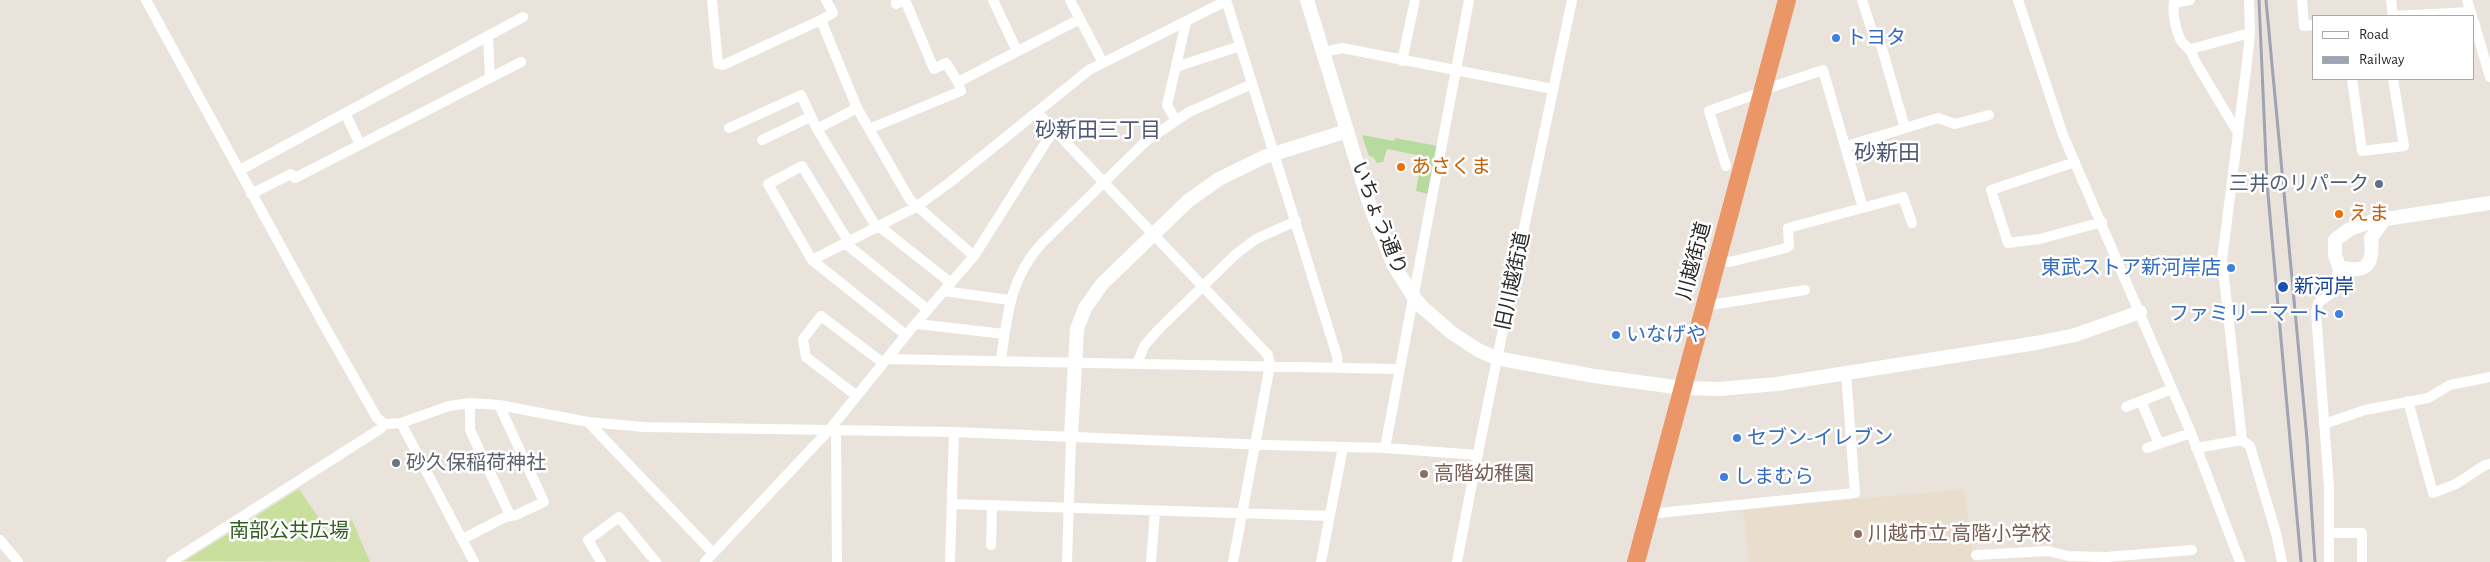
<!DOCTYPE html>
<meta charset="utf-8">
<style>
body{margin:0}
#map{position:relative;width:2490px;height:562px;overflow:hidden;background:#e9e3dc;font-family:"Alegreya Sans",sans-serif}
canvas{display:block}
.legend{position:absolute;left:2312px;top:15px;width:162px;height:65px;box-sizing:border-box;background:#fff;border:1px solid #a9a9a9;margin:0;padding:6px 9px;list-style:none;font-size:15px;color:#292929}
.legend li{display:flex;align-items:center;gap:10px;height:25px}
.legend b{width:25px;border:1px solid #a9a9a9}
</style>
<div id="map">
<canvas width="2490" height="562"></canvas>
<ul class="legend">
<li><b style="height:6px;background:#fff"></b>Road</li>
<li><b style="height:6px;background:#a0a3b1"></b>Railway</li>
</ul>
</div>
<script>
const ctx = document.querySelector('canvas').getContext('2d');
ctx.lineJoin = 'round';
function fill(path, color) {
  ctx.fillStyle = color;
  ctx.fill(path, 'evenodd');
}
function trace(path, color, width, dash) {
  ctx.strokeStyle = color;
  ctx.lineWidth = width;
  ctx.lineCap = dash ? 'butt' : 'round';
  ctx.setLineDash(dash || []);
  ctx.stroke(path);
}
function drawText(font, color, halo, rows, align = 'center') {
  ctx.font = font + ' "Alegreya Sans","Noto Sans JP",sans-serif';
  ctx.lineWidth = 5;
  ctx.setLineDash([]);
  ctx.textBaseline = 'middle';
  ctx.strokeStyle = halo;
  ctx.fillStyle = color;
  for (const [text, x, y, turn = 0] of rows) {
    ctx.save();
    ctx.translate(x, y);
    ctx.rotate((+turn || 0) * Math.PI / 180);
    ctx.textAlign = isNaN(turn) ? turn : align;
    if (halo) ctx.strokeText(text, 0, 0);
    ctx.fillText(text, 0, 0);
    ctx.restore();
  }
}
fill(new Path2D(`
 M1964,489L1974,562H1749L1743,510Z`), '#e9decd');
fill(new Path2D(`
 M1362,135L1394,141L1395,138L1438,146L1429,194L1416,191L1422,156L1387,149L1383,162L1377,163L1373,157L1369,156Z`), '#b7da9f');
fill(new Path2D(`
 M299,489L328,531L352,520L370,562L185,561Z`), '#c8e09c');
trace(new Path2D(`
 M146,0L324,325L377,418L385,424L401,423L449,406L470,403L499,405L588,422L644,427L954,432L1267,445L1385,448L1477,455
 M712,0L718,64L723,65L821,20L857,108L910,200L974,256
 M896,0V4L904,0
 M905,0L934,69L946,63L958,82
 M993,0L1017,51
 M1070,0L1103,63
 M1226,0L1337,356L1338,367
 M1862,0L1872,31L1881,45L1905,128
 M2018,0L2063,135L2191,433L2240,562
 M2190,0L2174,3C2172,13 2176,30 2180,39C2185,48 2190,45 2195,61L2238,133
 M2302,0L2304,26L2314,25
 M2391,0L2393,16
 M2467,0L2472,16
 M2392,16L2471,12
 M821,20L833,13L826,0
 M2474,22L2490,77
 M488,36L490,77
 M2191,49L2250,33
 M1324,52L1342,48L1553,89
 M1402,61L1415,0
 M1176,67L1240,46
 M2352,79L2362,151L2404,146L2393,79
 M1763,90L1823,70L1863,208
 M857,108L817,129L877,228
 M1037,112L1268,355L1270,365L1233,562
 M345,113L360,144
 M1176,121L1167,105L1186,22
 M729,128L801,95L817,129
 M869,129L961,91L958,82L1080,19
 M762,140L810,117
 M1847,146L1938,118L1955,124L1989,115
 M2075,162L1991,190L2008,243L2040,239L2102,222
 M1726,166L1709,111L1762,92
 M240,170L523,17
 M251,194L291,174L295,178L521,62
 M880,227L951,283
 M848,241L802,166L768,184L812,260L906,335
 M845,243L928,310
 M812,260L916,207L949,183L1089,70L1226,1
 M1717,260L1730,262L1786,248L1789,246L1788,228L1903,197L1912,223
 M944,291L1009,300
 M1704,306L1805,290
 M917,324L1004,334
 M887,359L1398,369
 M1001,360C1007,315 1010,278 1042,243L1146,141L1189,112L1252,84
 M1137,364L1144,346L1159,329L1236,254L1256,239L1296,221
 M857,396L806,357L803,339L821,316L883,363
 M2141,401L2159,444
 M2408,401L2433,493L2456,484L2485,465L2490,464
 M470,403V430L510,515
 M2126,407L2172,389
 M588,422L713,553
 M401,423L474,562
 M2324,424L2365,410L2428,398L2450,385L2490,377
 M836,429L837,562
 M2242,440L2222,260L2247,62L2250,33L2249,0
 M1385,448L1469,0
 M2147,448L2191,433
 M2196,448L2242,440L2250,446L2276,533L2282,562
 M952,504L1330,516
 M1649,514L1855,493L1846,373
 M2329,533H2362V562
 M463,539L505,517L516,515L544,502L499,405
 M0,540L18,562
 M991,545L992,506
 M1976,555L2048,551L2068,556L2106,557L2192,550
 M171,562L380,429L385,424
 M601,562L588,540L619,517L656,562
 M705,562L830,429L906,335L974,256L1053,131
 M950,562L954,432
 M1067,562L1071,437
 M1151,562L1155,512
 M1321,562L1343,447
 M1457,562C1492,374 1533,187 1572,0
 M2329,562V488L2316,312L2318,303L2333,292L2339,267`), '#fff', 10);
trace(new Path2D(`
 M1307,0L1370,206L1393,264L1413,296L1422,307L1452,333L1478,350L1496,358L1594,376L1683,388L1719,389L1777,384L2036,343L2075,335L2140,312
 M2384,220L2371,238C2374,265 2367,274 2339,267L2335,255V240L2350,229L2373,221L2490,203
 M1071,437L1077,329L1085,308L1102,284L1188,201L1219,179L1264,157L1347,131`), '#fff', 14);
trace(new Path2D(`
 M1636,562L1787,0`), '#eb9666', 18);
trace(new Path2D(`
 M2259,0L2267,183L2301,562
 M2266,0L2307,439L2315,562`), '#a0a3b1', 3);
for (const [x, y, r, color] of [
 [1836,38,5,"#3f7fe0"],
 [1401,167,5,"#e8710a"],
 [2379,184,5,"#5c6f8a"],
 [2339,214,5,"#e8710a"],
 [2231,268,5,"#3f7fe0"],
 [2283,287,6,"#1a4fb4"],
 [2339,314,5,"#3f7fe0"],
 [1616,335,5,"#3f7fe0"],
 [1737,438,5,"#3f7fe0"],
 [396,463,5,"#6b7280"],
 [1424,474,5,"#8d6e63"],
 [1724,477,5,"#3f7fe0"],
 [1858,534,5,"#8d6e63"]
]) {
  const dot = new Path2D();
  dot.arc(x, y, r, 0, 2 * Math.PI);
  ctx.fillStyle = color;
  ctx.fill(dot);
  trace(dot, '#fff', 2);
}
drawText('20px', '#366cbe', '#fff', [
 ["トヨタ",1846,38],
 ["東武ストア新河岸店",2221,268,"right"],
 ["ファミリーマート",2329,314,"right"],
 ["いなげや",1626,335],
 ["セブン-イレブン",1747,438],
 ["しまむら",1734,477]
], 'left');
drawText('20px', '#c56008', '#fff', [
 ["あさくま",1411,167],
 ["えま",2349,214]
], 'left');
drawText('20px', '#4e5e75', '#fff', [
 ["三井のリパーク",2369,184]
], 'right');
drawText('20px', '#292929', '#fff', [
 ["いちょう通り",1379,218,69],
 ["川越街道",1694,261,-75],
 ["旧川越街道",1513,281,-78]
]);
drawText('20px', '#164399', '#fff', [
 ["新河岸",2294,287]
], 'left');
drawText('20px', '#5b616d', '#fff', [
 ["砂久保稲荷神社",406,463]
], 'left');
drawText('20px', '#785e54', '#fff', [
 ["高階幼稚園",1434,474],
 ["川越市立 高階小学校",1868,534]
], 'left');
drawText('20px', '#325d22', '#fff', [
 ["南部公共広場",289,531]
]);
drawText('21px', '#4f5874', '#fff', [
 ["砂新田三丁目",1098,131]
]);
drawText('22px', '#4f5874', '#fff', [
 ["砂新田",1887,153]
]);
</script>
